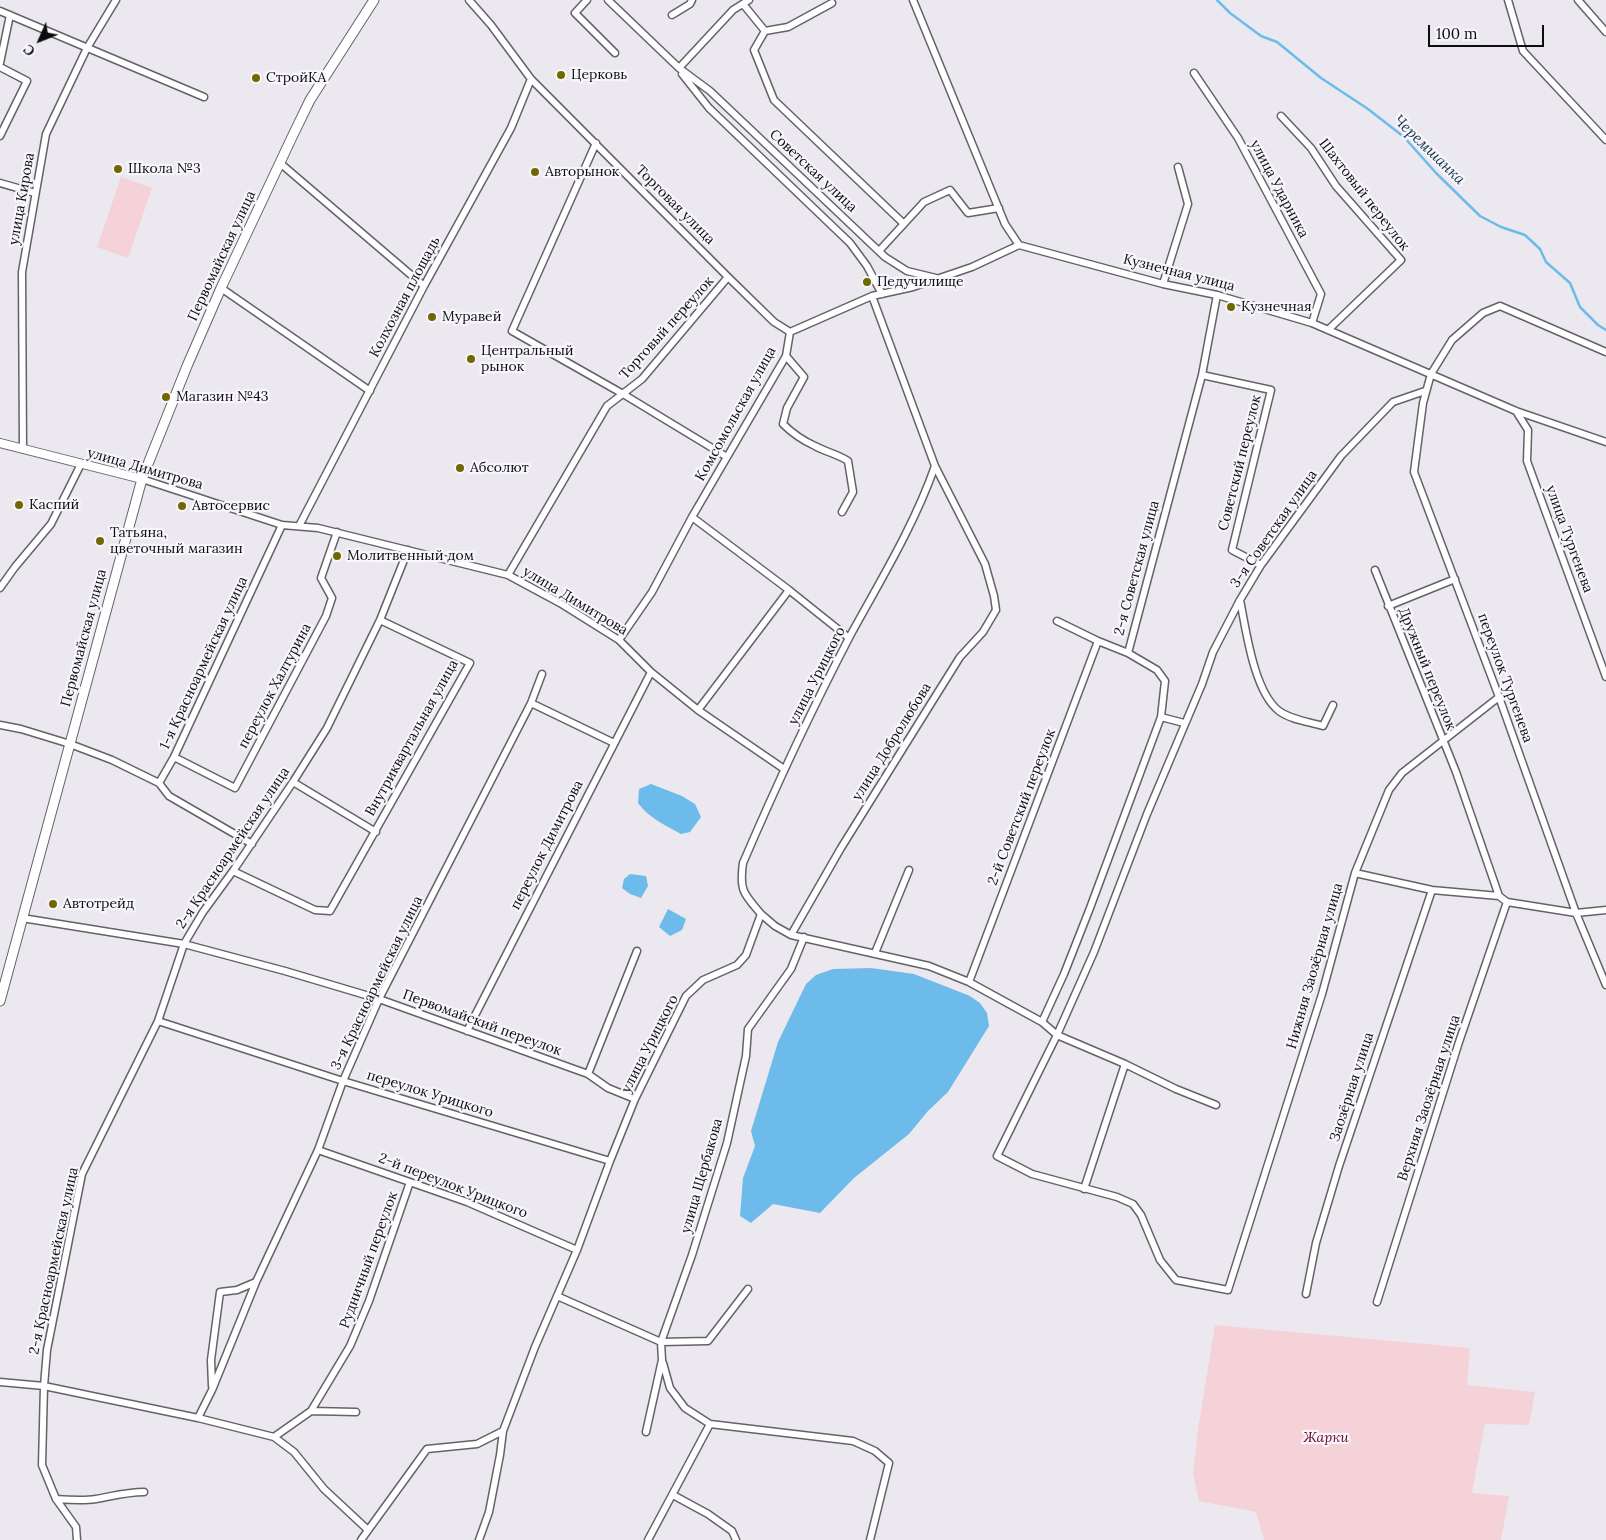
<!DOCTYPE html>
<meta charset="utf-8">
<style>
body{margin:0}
#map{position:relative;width:1606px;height:1540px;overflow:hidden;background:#ebe9ef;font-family:Lora,serif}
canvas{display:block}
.north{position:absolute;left:15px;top:15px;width:50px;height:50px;-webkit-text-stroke:4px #f8f6fc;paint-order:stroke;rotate:226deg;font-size:14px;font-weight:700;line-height:20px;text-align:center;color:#0d0d0e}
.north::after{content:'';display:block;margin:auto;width:18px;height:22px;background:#0d0d0e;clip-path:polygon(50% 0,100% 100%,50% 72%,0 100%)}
.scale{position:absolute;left:1428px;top:25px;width:116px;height:22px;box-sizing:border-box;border:2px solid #0d0d0e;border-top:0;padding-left:6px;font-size:15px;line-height:18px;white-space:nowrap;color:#0d0d0e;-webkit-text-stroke:4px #f8f6fc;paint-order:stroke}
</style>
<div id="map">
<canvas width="1606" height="1540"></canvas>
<div class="north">С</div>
<div class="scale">100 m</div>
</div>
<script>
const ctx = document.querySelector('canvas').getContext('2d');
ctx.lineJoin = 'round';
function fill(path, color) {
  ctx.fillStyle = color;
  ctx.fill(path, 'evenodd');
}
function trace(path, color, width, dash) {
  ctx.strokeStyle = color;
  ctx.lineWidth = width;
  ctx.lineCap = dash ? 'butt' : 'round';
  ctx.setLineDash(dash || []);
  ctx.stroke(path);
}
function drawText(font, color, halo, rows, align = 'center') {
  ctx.font = font + ' Lora,serif';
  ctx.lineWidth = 4.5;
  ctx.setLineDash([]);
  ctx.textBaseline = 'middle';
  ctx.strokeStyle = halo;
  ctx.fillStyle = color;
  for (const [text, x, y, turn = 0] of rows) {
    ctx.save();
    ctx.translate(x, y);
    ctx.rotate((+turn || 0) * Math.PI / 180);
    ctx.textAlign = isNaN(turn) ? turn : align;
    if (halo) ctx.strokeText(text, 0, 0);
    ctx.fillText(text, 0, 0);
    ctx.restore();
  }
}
fill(new Path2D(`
 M121,177L152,188L128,258L97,247Z
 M1215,1325L1470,1348L1467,1385L1535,1392L1529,1425L1485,1424L1472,1493L1509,1496L1501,1540H1264L1256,1512L1199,1501L1193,1474L1198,1429Z`), '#f5d2d7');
fill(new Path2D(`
 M651,784L682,796L695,804L701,817L690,832L681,834C665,825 649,818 638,803L639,789Z
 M630,874L646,876L648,886L641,898L630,894L622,888L624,879Z
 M668,909L686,919L682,930L670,936L659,927Z
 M871,968L914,974L970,996L980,1003L987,1013L989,1026L948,1092L928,1111L909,1134L854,1178L820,1213L773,1204L751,1223L740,1216L743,1178L755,1146L751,1131L778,1042L806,984L816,975L833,969Z`), '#6dbbeb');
trace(new Path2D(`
 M1217,0L1230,13L1261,36L1277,42L1321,78L1368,109L1404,137L1436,173L1480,216L1501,227L1525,235L1540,249L1546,262L1570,283L1580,307L1598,325L1606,330`), '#6dbbeb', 2.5);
const minor = new Path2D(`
 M469,0L491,25L531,79L728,277L774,322L790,332
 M587,0L575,13L615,53
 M608,0L679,68L710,91L885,257L907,271L936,278
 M913,0L1005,224L1019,245L1163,284L1217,295L1312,323L1516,411L1606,442
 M1508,0L1523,51L1606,140
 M1578,0L1606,32
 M743,4L765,31L754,50L774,100L903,223
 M0,11L204,97
 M672,15L690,4L692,0
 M765,31L788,27L832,3
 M0,63L10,15
 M0,67L27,81L0,136
 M679,68L733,10L749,0
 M1194,73L1238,138L1321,294L1312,323
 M682,74L709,108L850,243L867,266L882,294
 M1281,116L1311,148L1336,186L1401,260L1328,330
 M596,143L512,331L623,394L727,457
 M280,163L424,286
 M0,183L35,193
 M879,251L924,202L950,190L968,213L999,208
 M1163,284L1188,204L1178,167
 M221,288L370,391
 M1606,352L1500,306L1483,313L1452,340L1431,374L1423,403L1414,472L1499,697L1576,913L1606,985
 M786,356L804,377L787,408L783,424C792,433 804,441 815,446C826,452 837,454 848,461L853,492L842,512
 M1202,375L1271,390L1232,550L1261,565
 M1425,391L1393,402L1341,456L1261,565L1240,600L1213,652L1202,684L1147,814L1094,952L1057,1035L997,1156L1032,1174L1117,1197L1133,1204L1141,1215L1160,1260L1176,1280L1228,1290L1322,994L1355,873L1389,790L1402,773L1499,697
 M1516,411L1528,430L1527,461L1606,677
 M23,449L22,272L46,134L87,48L116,0
 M142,479L282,525L318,528L508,575L560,603L619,640L651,672L698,710L784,769
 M692,517L789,590L849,638
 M299,526L424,286L511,128L531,79
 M1375,570L1456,772L1499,896
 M508,575L607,406L642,379L728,277
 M0,588L15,567L51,524L81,464
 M1240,600C1246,630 1254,692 1279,711C1291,720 1310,722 1323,726L1333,705
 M1388,606L1455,579
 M1057,621L1098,641L1128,653
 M619,640L652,592L692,517L786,356L790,332L872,296L913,287L972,267L1019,245
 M531,703L542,674
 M698,710L789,590
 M1161,717L1184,723
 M0,725L21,729L70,744L112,760L159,783L169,796L252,844
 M174,757L235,788L326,616L332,598L321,578L337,532
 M293,782L376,832
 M159,783L174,757L282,525
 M233,871L315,910L330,911L470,663L380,620
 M1355,873L1432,890L1499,896L1507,902L1576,913L1606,910
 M761,914L775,926L791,935L929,966L969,982L1042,1022L1057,1035L1125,1064L1176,1089L1216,1105
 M22,918L184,944L285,971L379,999L588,1074L608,1088L635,1099
 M791,935L841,848L930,705L960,657L983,632L996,610L994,596L985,564L935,466L872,296
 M875,953L909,870
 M969,982L1098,641
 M158,1021L343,1081L610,1161
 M1042,1022L1064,974L1090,908L1161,717L1165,681L1157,670L1128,653L1202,375L1217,295
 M467,1031L651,672
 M588,1074L637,951
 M318,1150L467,1202L577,1250
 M1084,1189L1125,1064
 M1306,1294L1316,1243L1339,1166L1432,890
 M557,1296L661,1342L708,1341L748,1289
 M1377,1302L1459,1042L1507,902
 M663,1363L670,1388L685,1408L710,1424L853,1441L875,1451L889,1463L870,1540
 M0,1382L44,1386L198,1418L274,1437L294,1452L324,1489L368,1530
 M212,1386L211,1360L220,1292L237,1290L256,1282
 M311,1411L356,1412
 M198,1418L212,1390L256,1282L318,1150L343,1081L379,999L531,703L614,743
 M646,1432L662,1360L661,1342L692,1255L727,1143L746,1056L748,1029L791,969L804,937
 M274,1437L311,1411L350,1346L369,1301L410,1182
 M673,1495L708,1514L732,1531L736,1540
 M56,1499C70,1500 83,1501 96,1499C113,1496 127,1492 144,1492
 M77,1540L76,1527L56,1499L42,1465L44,1386L47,1350L82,1174L158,1021L184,944L203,912L233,871L293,782L327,728L380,620L408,550
 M361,1540L427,1449L477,1444L503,1431
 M479,1540L489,1512L500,1455L503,1431L535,1347L577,1250L610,1161L635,1099L686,996L703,980L737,965L746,955L761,914C744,894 739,891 743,863C776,786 811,711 850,636C880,581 914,526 935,466
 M648,1540L710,1424`);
const tertiary = new Path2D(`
 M0,443L142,479`);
const secondary = new Path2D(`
 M0,1001L142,479L187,366L221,288L293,135L310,100L374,0`);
trace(minor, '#646267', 9);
trace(tertiary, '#646267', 10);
trace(secondary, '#646267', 11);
trace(minor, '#fff', 6);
trace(tertiary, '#fff', 8);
trace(secondary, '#fff', 9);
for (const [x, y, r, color] of [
 [561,75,5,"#6e6903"],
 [256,78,5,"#6e6903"],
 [118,169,5,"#6e6903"],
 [535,172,5,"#6e6903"],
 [867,282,5,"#6e6903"],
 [1231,307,5,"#6e6903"],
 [432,317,5,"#6e6903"],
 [471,359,5,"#6e6903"],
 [166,397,5,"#6e6903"],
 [460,468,5,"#6e6903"],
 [19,505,5,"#6e6903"],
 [182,506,5,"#6e6903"],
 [100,541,5,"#6e6903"],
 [337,556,5,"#6e6903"],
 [53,904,5,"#6e6903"]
]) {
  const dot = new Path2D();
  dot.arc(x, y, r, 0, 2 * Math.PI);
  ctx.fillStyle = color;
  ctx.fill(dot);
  trace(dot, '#f8f6fc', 2);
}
drawText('14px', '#0d0d0e', '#f8f6fc', [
 ["Церковь",571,75],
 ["СтройКА",266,78],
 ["Школа №3",128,169],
 ["Авторынок",545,172],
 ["Педучилище",877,282],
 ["Кузнечная",1241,307],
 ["Муравей",442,317],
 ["Центральный",481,351],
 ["рынок",481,367],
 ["Магазин №43",176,397],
 ["Абсолют",470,468],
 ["Каспий",29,505],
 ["Автосервис",192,506],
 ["Татьяна,",110,533],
 ["цветочный магазин",110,549],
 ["Молитвенный дом",347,556],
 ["Автотрейд",63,904]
], 'left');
drawText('14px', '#0d0d0e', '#f8f6fc', [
 ["Советская улица",813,171,43],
 ["улица Ударника",1279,189,62],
 ["Шахтовый переулок",1364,195,52],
 ["улица Кирова",22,199,-80],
 ["Торговая улица",675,205,45],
 ["Первомайская улица",222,256,-65],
 ["Кузнечная улица",1179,273,14],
 ["Колхозная площадь",405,297,-62],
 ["Торговый переулок",667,328,-48],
 ["Комсомольская улица",736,414,-61],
 ["Советский переулок",1240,463,-76],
 ["улица Димитрова",145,469,16],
 ["3-я Советская улица",1274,529,-55],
 ["улица Тургенева",1569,539,70],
 ["2-я Советская улица",1137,568,-75],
 ["улица Димитрова",575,601,31],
 ["Первомайская улица",84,638,-75],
 ["1-я Красноармейская улица",204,663,-65],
 ["Дружный переулок",1427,669,68],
 ["улица Урицкого",817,676,-63],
 ["переулок Тургенева",1505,678,70],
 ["переулок Халтурина",275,686,-62],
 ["Внутриквартальная улица",412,738,-61],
 ["улица Добролюбова",892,742,-58],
 ["2-й Советский переулок",1022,807,-69],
 ["переулок Димитрова",547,845,-63],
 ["2-я Красноармейская улица",233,848,-56],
 ["Нижняя Заозёрная улица",1315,966,-74],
 ["3-я Красноармейская улица",377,983,-64],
 ["Первомайский переулок",482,1023,20],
 ["улица Урицкого",650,1044,-63],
 ["Заозёрная улица",1352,1087,-72],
 ["переулок Урицкого",430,1094,17],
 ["Верхняя Заозёрная улица",1429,1098,-72],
 ["улица Щербакова",702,1176,-74],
 ["2-й переулок Урицкого",453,1186,21],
 ["Рудничный переулок",369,1260,-70],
 ["2-я Красноармейская улица",54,1261,-78]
]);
drawText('italic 14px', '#6a022a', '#f8f6fc', [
 ["Жарки",1326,1438]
]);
drawText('italic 15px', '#113448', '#f8f6fc', [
 ["Черемшанка",1429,150,44]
]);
</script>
